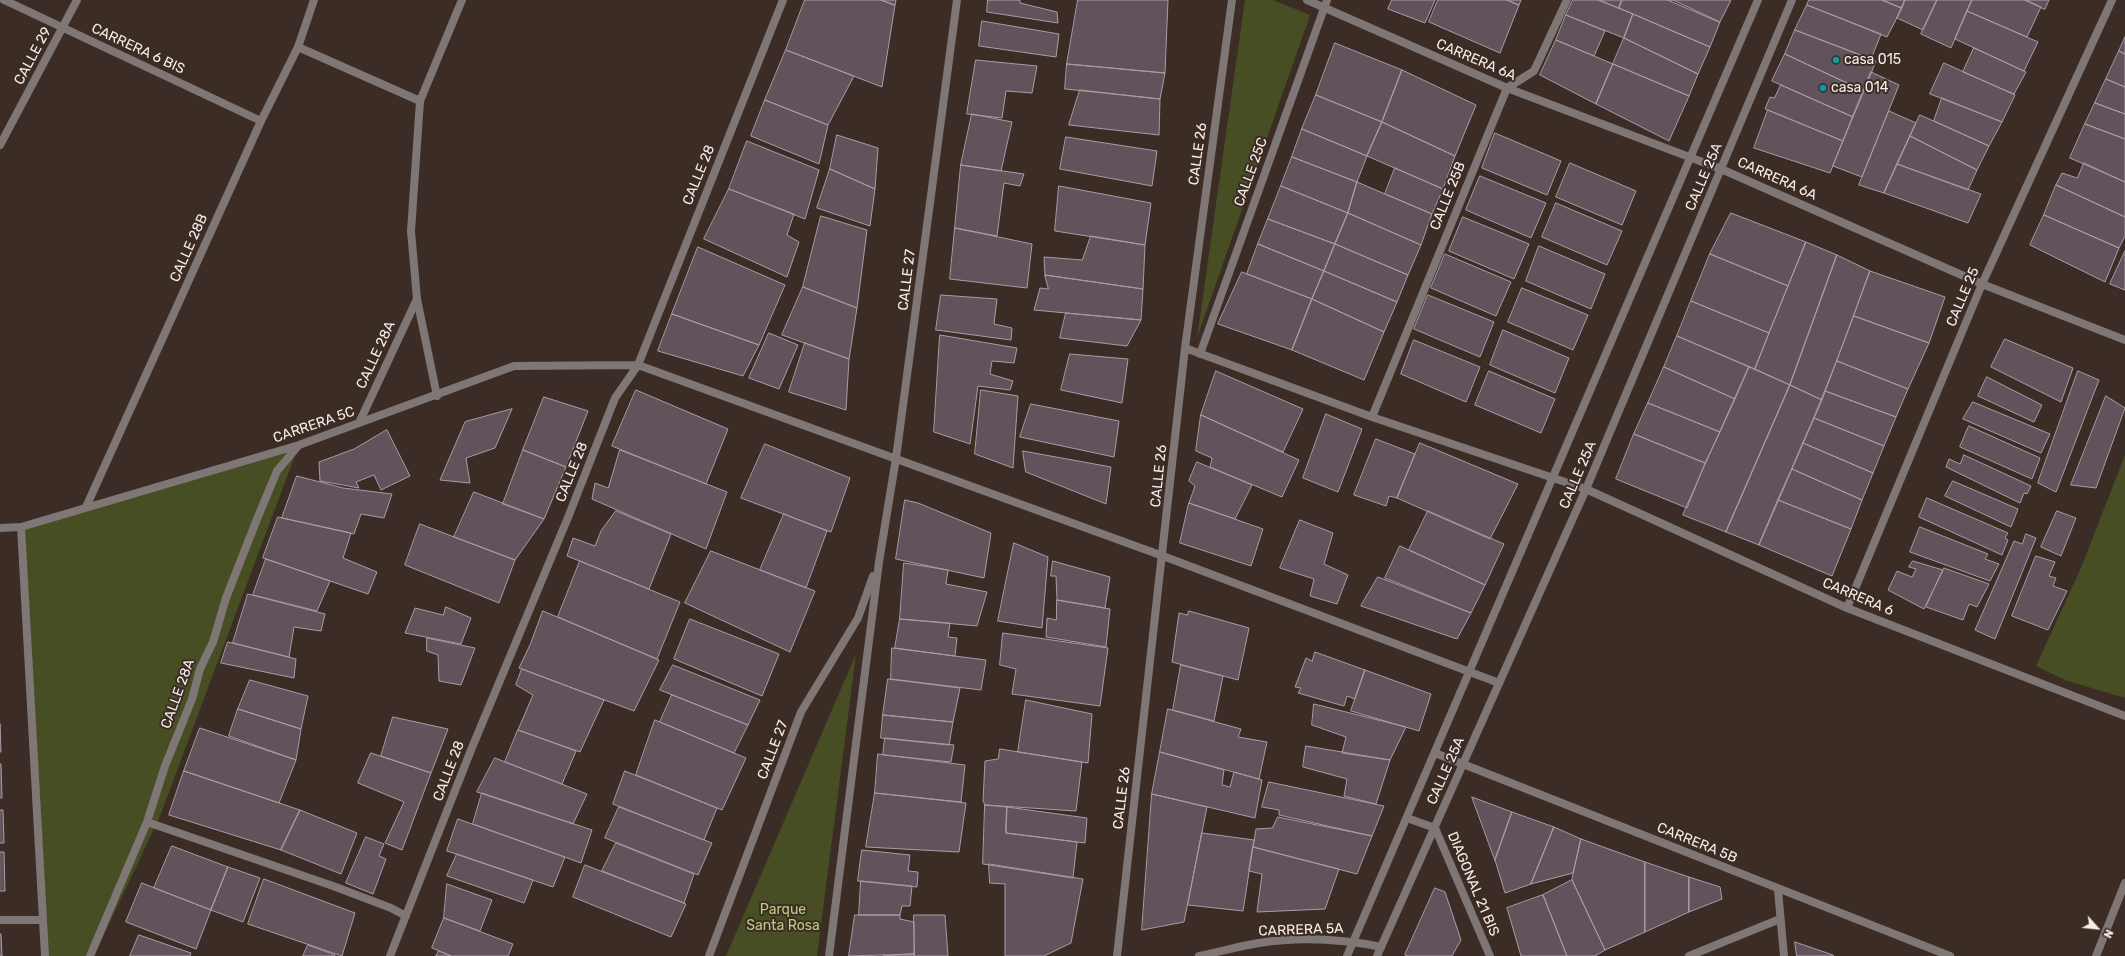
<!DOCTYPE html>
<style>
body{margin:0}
#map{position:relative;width:2125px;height:956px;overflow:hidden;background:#3b2d25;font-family:Rubik,sans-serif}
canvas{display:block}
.north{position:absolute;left:2077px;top:908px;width:40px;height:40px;-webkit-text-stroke:3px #3b2d25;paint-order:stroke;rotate:117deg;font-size:11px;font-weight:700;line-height:16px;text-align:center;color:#f7eee8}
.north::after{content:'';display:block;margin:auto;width:14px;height:18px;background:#f7eee8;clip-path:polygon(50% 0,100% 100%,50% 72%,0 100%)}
</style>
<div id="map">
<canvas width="2125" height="956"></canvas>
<div class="north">N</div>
</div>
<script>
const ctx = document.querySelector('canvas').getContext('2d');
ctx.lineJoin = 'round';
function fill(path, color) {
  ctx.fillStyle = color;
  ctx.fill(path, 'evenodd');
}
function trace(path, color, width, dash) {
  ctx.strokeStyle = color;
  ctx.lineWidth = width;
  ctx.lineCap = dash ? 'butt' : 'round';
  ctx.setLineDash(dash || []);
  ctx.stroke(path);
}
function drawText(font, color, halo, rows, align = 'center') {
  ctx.font = font + ' Rubik,sans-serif';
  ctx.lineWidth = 4;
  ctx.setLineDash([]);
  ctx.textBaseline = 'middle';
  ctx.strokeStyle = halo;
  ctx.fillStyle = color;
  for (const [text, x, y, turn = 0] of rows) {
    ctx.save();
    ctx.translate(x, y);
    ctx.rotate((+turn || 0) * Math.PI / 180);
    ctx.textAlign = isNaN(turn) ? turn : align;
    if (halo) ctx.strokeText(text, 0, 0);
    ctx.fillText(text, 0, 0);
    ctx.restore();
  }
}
fill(new Path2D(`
 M1245,0H1273L1310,15L1197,338Z
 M299,445L160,816L94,956H43L21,527Z
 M2125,455V698L2065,680L2036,666L2081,568Z
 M856,654L817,956H726Z`), '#484e24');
const building = new Path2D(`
 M805,0H881L895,5L882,87L786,50Z
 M881,0H896L895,5Z
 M988,0H1020V3L1057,12L1058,23L987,12Z
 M1078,0H1168L1165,73L1067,64Z
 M1392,0H1435L1425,23L1388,9Z
 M1438,0H1507L1519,5L1500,53L1429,22Z
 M1507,0H1521L1519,5Z
 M1573,0H1599L1633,14L1624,38L1566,15Z
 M1599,0H1622L1619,8Z
 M1622,0H1673L1720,22L1710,47L1619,8Z
 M1668,0H1731L1720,22Z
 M1809,0H1882L1902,8L1887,37L1807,5Z
 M1882,0H1905L1902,8Z
 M1905,0H1937L1923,30L1897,18Z
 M1937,0H1972L1951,48L1921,34Z
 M1972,0H2026L2041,7L2027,37L1967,11Z
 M2025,0H2049L2045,9Z
 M1807,5L1881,34L1871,59L1795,30Z
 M1967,11L2038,42L2024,71L1955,39Z
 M1633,14L1710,47L1698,74L1624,38Z
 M1566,15L1605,31L1594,56L1556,40Z
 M982,21L1059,34L1056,57L979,46Z
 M1795,30L1876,61L1864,91L1785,54Z
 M2125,37V54L2119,51Z
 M1624,38L1698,74L1689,96L1613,64Z
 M1556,40L1613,64L1596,104L1540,75Z
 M1335,43L1402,70L1382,122L1316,95Z
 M1974,48L2026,72L2014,94L1963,72Z
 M786,50L854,76L828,125L765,100Z
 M2119,51L2125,54V87L2106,79Z
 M1785,54L1864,91L1853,117L1772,81Z
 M976,60L1037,66L1032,93L1006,91L1002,118L967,114Z
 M1944,63L2015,95L2002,122L1930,94Z
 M1067,64L1165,73L1160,99L1065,89Z
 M1613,64L1689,96L1669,141L1596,104Z
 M1402,70L1476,105L1455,156L1382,122Z
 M1871,72L1899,85L1862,177L1833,166Z
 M2106,79L2125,87V114L2095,103Z
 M1781,85L1853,117L1843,141L1765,109L1770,97L1774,98Z
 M1080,90L1160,99L1159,135L1069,125Z
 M1316,95L1382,122L1367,156L1302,129Z
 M1942,98L2002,122L1989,146L1934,121Z
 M765,100L828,125L819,164L751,136Z
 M2095,103L2125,114V139L2085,124Z
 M1768,110L1843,141L1830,173L1754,148Z
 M1889,111L1916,123L1884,193L1859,185Z
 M972,114L1012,122L1001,171L961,165Z
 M1920,115L1989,146L1977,170L1910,136Z
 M1382,122L1455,156L1443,189L1367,156Z
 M2085,124L2125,139V182L2070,158Z
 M1302,129L1367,156L1357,182L1292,157Z
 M1495,133L1561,161L1547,195L1482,168Z
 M837,135L878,148L875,189L830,169Z
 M1910,136L1977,170L1968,190L1897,164Z
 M1066,137L1157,151L1152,186L1060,169Z
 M747,141L819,170L805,219L729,189Z
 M1292,157L1357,182L1348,213L1281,186Z
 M1570,163L1636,191L1622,225L1556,197Z
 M2084,163L2125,182V217L2056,185L2062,173L2077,178Z
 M1897,164L1981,194L1968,223L1884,193Z
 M961,165L1024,174L1020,186L1004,183L997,236L955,228Z
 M1395,168L1443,189L1432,214L1385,194Z
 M830,169L875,189L870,226L817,208Z
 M1480,176L1546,203L1531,238L1466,210Z
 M1357,182L1432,214L1421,245L1348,213Z
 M2056,185L2125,217V236L2119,248L2044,215Z
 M1059,186L1151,203L1145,245L1055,231Z
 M1281,186L1348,213L1335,244L1268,219Z
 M729,189L794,214L787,235L799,242L787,277L704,239Z
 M1556,203L1622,231L1607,265L1542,237Z
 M1348,213L1421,245L1408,275L1335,244Z
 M1731,213L1806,242L1788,286L1710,254Z
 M2044,215L2119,248L2105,282L2030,245Z
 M821,216L867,230L857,308L803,287Z
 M1463,217L1529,244L1514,279L1449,251Z
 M1268,219L1335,244L1324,271L1258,244Z
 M955,228L1032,244L1027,288L950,279Z
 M1091,236L1145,245L1143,289L1045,275L1044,257L1082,260Z
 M1806,242L1837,255L1790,385L1755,369Z
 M1258,244L1324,271L1312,299L1247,274Z
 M1335,244L1408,275L1397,302L1324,271Z
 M1539,246L1605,274L1591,309L1526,281Z
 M698,247L785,285L759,345L672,314Z
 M2125,251V290L2110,284Z
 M1445,254L1511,282L1496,316L1431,288Z
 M1710,254L1788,286L1769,333L1691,301Z
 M1837,255L1870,271L1822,400L1790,385Z
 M1324,271L1397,302L1384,332L1312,299Z
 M1870,271L1945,297L1929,343L1854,316Z
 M1242,272L1312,299L1292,350L1218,324Z
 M1045,275L1143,289L1141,320L1034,310L1040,288L1048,289Z
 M803,287L857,308L849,359L782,335Z
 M1522,288L1588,315L1573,350L1508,322Z
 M941,295L997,299L994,324L1012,328L1011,340L936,330Z
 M1428,295L1494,322L1480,357L1414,329Z
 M1312,299L1384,332L1364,380L1292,350Z
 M1691,301L1769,333L1755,369L1677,336Z
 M1066,313L1141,320L1127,346L1060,338Z
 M672,314L759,345L743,376L658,351Z
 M1854,316L1929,343L1908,389L1837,361Z
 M1503,330L1569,358L1555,393L1490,365Z
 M769,333L798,345L779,389L749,378Z
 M940,335L1017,348L1014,363L992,361L990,374L1013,381L1010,390L978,386L970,444L934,432Z
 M1677,336L1749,367L1735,399L1664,367Z
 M2005,339L2073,368L2061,402L1991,367Z
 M1414,340L1480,367L1466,402L1401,374Z
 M805,343L849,359L846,410L789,392Z
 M1070,354L1128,359L1122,403L1061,390Z
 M1837,361L1908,389L1896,417L1825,391Z
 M1664,367L1735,399L1720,432L1648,403Z
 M1749,367L1790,385L1726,532L1683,515Z
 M1216,371L1303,409L1283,452L1201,415Z
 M1489,371L1555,399L1541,433L1475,405Z
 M2078,371L2099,380L2056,492L2038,483Z
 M1987,377L2042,405L2034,422L1978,396Z
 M1790,385L1822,400L1759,545L1726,532Z
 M636,390L728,429L706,484L612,446Z
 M981,390L1018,396L1013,468L975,454Z
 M1825,391L1896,417L1884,446L1814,418Z
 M2106,396L2125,408L2096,488L2071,485Z
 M544,397L588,411L566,467L523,450Z
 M1973,402L2050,434L2041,453L1963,419Z
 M1648,403L1720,432L1705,463L1634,434Z
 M1031,404L1119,421L1114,457L1020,437Z
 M512,409L495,448L466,458L470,483L440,480L465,422Z
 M1326,414L1362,429L1338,492L1303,478Z
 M1201,415L1299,460L1282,497L1210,467L1212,458L1196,451Z
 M1814,418L1884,446L1873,473L1803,443Z
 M1969,426L2040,458L2032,479L1960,447Z
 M387,430L410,476L381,490L374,475L356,482L359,488L320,481L319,462L354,449Z
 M1634,434L1705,463L1687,508L1616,479Z
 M1376,439L1415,454L1397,498L1389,496L1386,506L1354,495Z
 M1420,443L1518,484L1490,539L1397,498Z
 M1803,443L1873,473L1862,500L1792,469Z
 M765,444L850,478L831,532L741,498Z
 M523,450L566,467L544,519L503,504Z
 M620,450L727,492L706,549L592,499L595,483L608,488Z
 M1023,451L1111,467L1106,504L1026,472Z
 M1964,455L2031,486L2027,494L2024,493L2020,503L1946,467L1949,459L1960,464Z
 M1197,462L1252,485L1235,519L1189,503L1195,486L1189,481Z
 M1792,469L1862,500L1851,529L1778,500Z
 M297,476L343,488L392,494L384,518L361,514L354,534L282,518Z
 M1953,481L2018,509L2011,527L1945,496Z
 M474,492L544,519L515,560L454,537Z
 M1927,498L2008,533L2005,538L2008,540L2002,555L1919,517Z
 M905,500L918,503L991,533L984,578L896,559Z
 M1778,500L1851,529L1832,576L1759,545Z
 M1189,503L1263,529L1251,566L1180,543Z
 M616,511L671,534L649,589L567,556L573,538L595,546L601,531Z
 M1428,511L1504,544L1485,585L1409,550Z
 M2057,511L2076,518L2061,556L2041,547Z
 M784,514L827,531L806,588L760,570Z
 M278,517L351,533L343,558L377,572L368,594L263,558Z
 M1300,520L1333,533L1324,564L1348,575L1337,604L1310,596L1314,579L1280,568Z
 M420,524L515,560L499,603L405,565Z
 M1920,527L1988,554L1985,559L1999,564L1990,581L1910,552Z
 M2026,534L2036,538L1995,639L1975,630L2014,541L2022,544Z
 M1014,543L1048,557L1042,628L998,621Z
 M1400,546L1485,585L1471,613L1385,578Z
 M711,551L815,591L790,652L685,603Z
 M2036,556L2055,562L2049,576L2056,578L2053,586L2067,591L2048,630L2012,616Z
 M266,559L330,581L317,611L253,595Z
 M580,561L680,602L657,659L558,617Z
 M1053,561L1110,577L1105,608L1057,600L1056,576H1051Z
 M1913,561L1943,570L1924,609L1888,590L1897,571L1912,577L1916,569L1909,567Z
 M904,563L948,570L946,584L987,592L977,626L900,619Z
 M1944,568L1989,584L1977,607L1969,604L1963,620L1926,607Z
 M1378,577L1471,613L1457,639L1361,606Z
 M248,594L325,614L321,631L294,627L289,657L233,643Z
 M1057,600L1110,609L1106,647L1046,637L1047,618L1056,620Z
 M446,607L471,618L461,644L405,633L415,608L443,615Z
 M543,611L659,660L634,711L519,668L530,645Z
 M1189,611L1249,628L1238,680L1172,662L1179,613L1187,615Z
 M690,619L779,654L762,696L674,659Z
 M900,619L950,623L948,637L957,638L955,656L895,648Z
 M1003,633L1108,648L1100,706L1012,694L1016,669L1000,665Z
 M427,638L475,648L461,685L439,681L438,655L427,651Z
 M228,642L296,659L294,678L221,663Z
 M892,648L986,660L981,690L891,679Z
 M1315,652L1365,670L1355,699L1347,696L1344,706L1298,693L1301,688L1295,687L1306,658L1312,661Z
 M673,665L760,700L748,725L660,690Z
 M1181,665L1223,676L1214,721L1173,710Z
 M522,669L604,700L580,752L518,730L533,695L516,685Z
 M1365,670L1431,694L1419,731L1351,711Z
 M888,679L960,688L953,722L883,715Z
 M250,680L308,696L301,729L238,709Z
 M672,695L748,725L734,753L660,722Z
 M1026,700L1092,714L1088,763L1018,752Z
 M1314,704L1406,727L1390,760L1342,753L1346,737L1312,725Z
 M238,709L301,729L296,760L229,736Z
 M1168,709L1241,729L1238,737L1267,742L1259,779L1160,752Z
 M883,715L953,722L949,745L881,738Z
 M393,717L448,729L431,773L381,756Z
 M655,720L746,758L722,810L636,775Z
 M0,724L1,752H0Z
 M200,728L296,760L279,803L184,771Z
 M518,730L576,751L562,784L505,762Z
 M885,738L954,745L951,762L883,755Z
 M1306,746L1390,760L1376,804L1344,796L1347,779L1303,767Z
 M1000,749L1082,762L1076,811L985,805L983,801L985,761L998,759Z
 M1160,752L1224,770L1222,785L1230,787L1234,772L1262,780L1255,818L1152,794Z
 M371,753L431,773L402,850L385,843L404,802L358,783Z
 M878,754L965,765L961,802L875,793Z
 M495,758L587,794L573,824L477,792Z
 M0,764H1L2,798H0Z
 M184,771L300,810L281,850L169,815Z
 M625,771L717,808L704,840L613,804Z
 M1269,782L1384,806L1372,836L1279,815V810L1262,807Z
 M482,793L592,830L581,863L473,824Z
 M875,793L966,803L959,852L866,847Z
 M1152,794L1207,807L1184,922L1142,930Z
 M1472,797L1512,812L1495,860Z
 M985,805L1007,807L1006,833L1077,842L1073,878L983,864Z
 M619,807L712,843L698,875L605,838Z
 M1007,807L1087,818L1085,843L1006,833Z
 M0,810H3L4,843H0Z
 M300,810L357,833L341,874L281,850Z
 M1512,812L1554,827L1531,884L1505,893L1495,860Z
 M1278,817L1372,836L1357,874L1253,847L1256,829L1272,828Z
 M458,819L565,857L553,887L447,851Z
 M1554,827L1581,839L1573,873L1531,884Z
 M1202,833L1254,840L1243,911L1188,905Z
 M366,837L384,844L379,856L386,859L373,894L346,883Z
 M1581,839L1645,862V932L1605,950L1572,880Z
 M616,843L694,874L684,903L602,871Z
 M172,846L228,867L211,910L154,888Z
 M1253,847L1339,869L1325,909L1257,912L1262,874L1249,871Z
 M862,850L910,855L908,871L918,872L917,887L858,881Z
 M0,852H4L5,891H0Z
 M457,854L533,880L524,903L447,876Z
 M1645,862L1689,877V912L1645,932Z
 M989,864L1083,879L1071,943L1044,956H1005V884L990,883Z
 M585,865L686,904L671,937L573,897Z
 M228,867L260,878L243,922L211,910Z
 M1689,877L1720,887L1722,899L1689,912Z
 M264,879L355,913L342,956L248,924Z
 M1572,880L1605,950L1595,956H1567L1543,895Z
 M861,881L912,886L910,906H902L900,915H859Z
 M142,883L211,910L196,949L126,922Z
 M447,884L492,900L480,931L444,918Z
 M1435,888L1445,892L1461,940L1452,956H1408L1405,955Z
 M1543,895L1567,956H1521L1507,908Z
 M855,915H900V919L914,922V954L849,956Z
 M914,915H945L948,956H915Z
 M444,918L513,944L508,956H451L432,948Z
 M0,934H1L2,956H0Z
 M139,935L191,953L190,956H130Z
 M1795,942L1833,955L1834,956H1797Z
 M308,945L335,955V956H303Z
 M439,951L451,956H436Z
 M914,954V956H883Z`);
fill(building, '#61535c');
trace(building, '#ab9ba6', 1);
trace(new Path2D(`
 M4,0L261,121
 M1307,0L1507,88L1721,169L1982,284L2125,340
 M298,47L420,101
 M0,145L77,0
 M1185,348L1372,417L1586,489L1847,608L2125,716
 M1200,354L1327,0
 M437,396L417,299L411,231L420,101L462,0
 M1372,417L1507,88L1534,71L1567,0
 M359,423L417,299
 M86,507L261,121L298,47L314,0
 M21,527L45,956
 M0,528L21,527L299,445L514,366L638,365L1163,556L1499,683
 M1847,608L1982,284L2112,0
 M1435,753L1950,956
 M1407,818L1435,828L1490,956
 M147,822L333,886L391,908L406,916
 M1778,890L1784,956
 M0,920H43
 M90,956L147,822L165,766L192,699L200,669L213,642L226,598L257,519L277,471L298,446
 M390,956L471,750L569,515L615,398L638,365L783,0
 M709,956L801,712L858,618L873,576
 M829,956L879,562L896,458L957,0
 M1117,956L1185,348L1232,0
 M1199,956C1219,952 1239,946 1259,943C1298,937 1342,939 1381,947
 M1689,956L1780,919
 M2096,956L2125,883`), '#7f7676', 8);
trace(new Path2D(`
 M1347,956L1758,0
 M1377,956L1586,489L1792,0`), '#7f7676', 8);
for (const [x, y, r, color] of [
 [1836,60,4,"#0f9aa8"],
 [1823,88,4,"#0f9aa8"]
]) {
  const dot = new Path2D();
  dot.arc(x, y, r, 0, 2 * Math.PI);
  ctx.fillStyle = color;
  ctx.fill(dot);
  trace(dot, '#3b2d25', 1.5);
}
drawText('14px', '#f7eee8', '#3b2d25', [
 ["CARRERA 6 BIS",138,49,25],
 ["CALLE 29",33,56,-62],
 ["CARRERA 6A",1476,60,23],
 ["CALLE 26",1198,154,-82],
 ["CALLE 25C",1251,172,-70],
 ["CALLE 28",699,175,-68],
 ["CALLE 25A",1704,177,-67],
 ["CARRERA 6A",1777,179,24],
 ["CALLE 25B",1448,196,-68],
 ["CALLE 28B",189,248,-66],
 ["CALLE 27",907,280,-83],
 ["CALLE 25",1963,297,-67],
 ["CALLE 28A",376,355,-65],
 ["CARRERA 5C",314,425,-19],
 ["CALLE 28",572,472,-68],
 ["CALLE 25A",1578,475,-67],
 ["CALLE 26",1159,476,-84],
 ["CARRERA 6",1858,597,23],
 ["CALLE 28A",178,694,-70],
 ["CALLE 27",773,750,-69],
 ["CALLE 28",449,771,-69],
 ["CALLE 25A",1446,771,-66],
 ["CALLE 26",1122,798,-83],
 ["CARRERA 5B",1697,843,22],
 ["DIAGONAL 21 BIS",1473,884,67],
 ["CARRERA 5A",1301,930,-2]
]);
drawText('14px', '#f7eee8', '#3b2d25', [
 ["casa 015",1844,60],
 ["casa 014",1831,88]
], 'left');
drawText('14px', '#bfcb7f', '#3b2d25', [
 ["Parque",783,910],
 ["Santa Rosa",783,926]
]);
</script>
